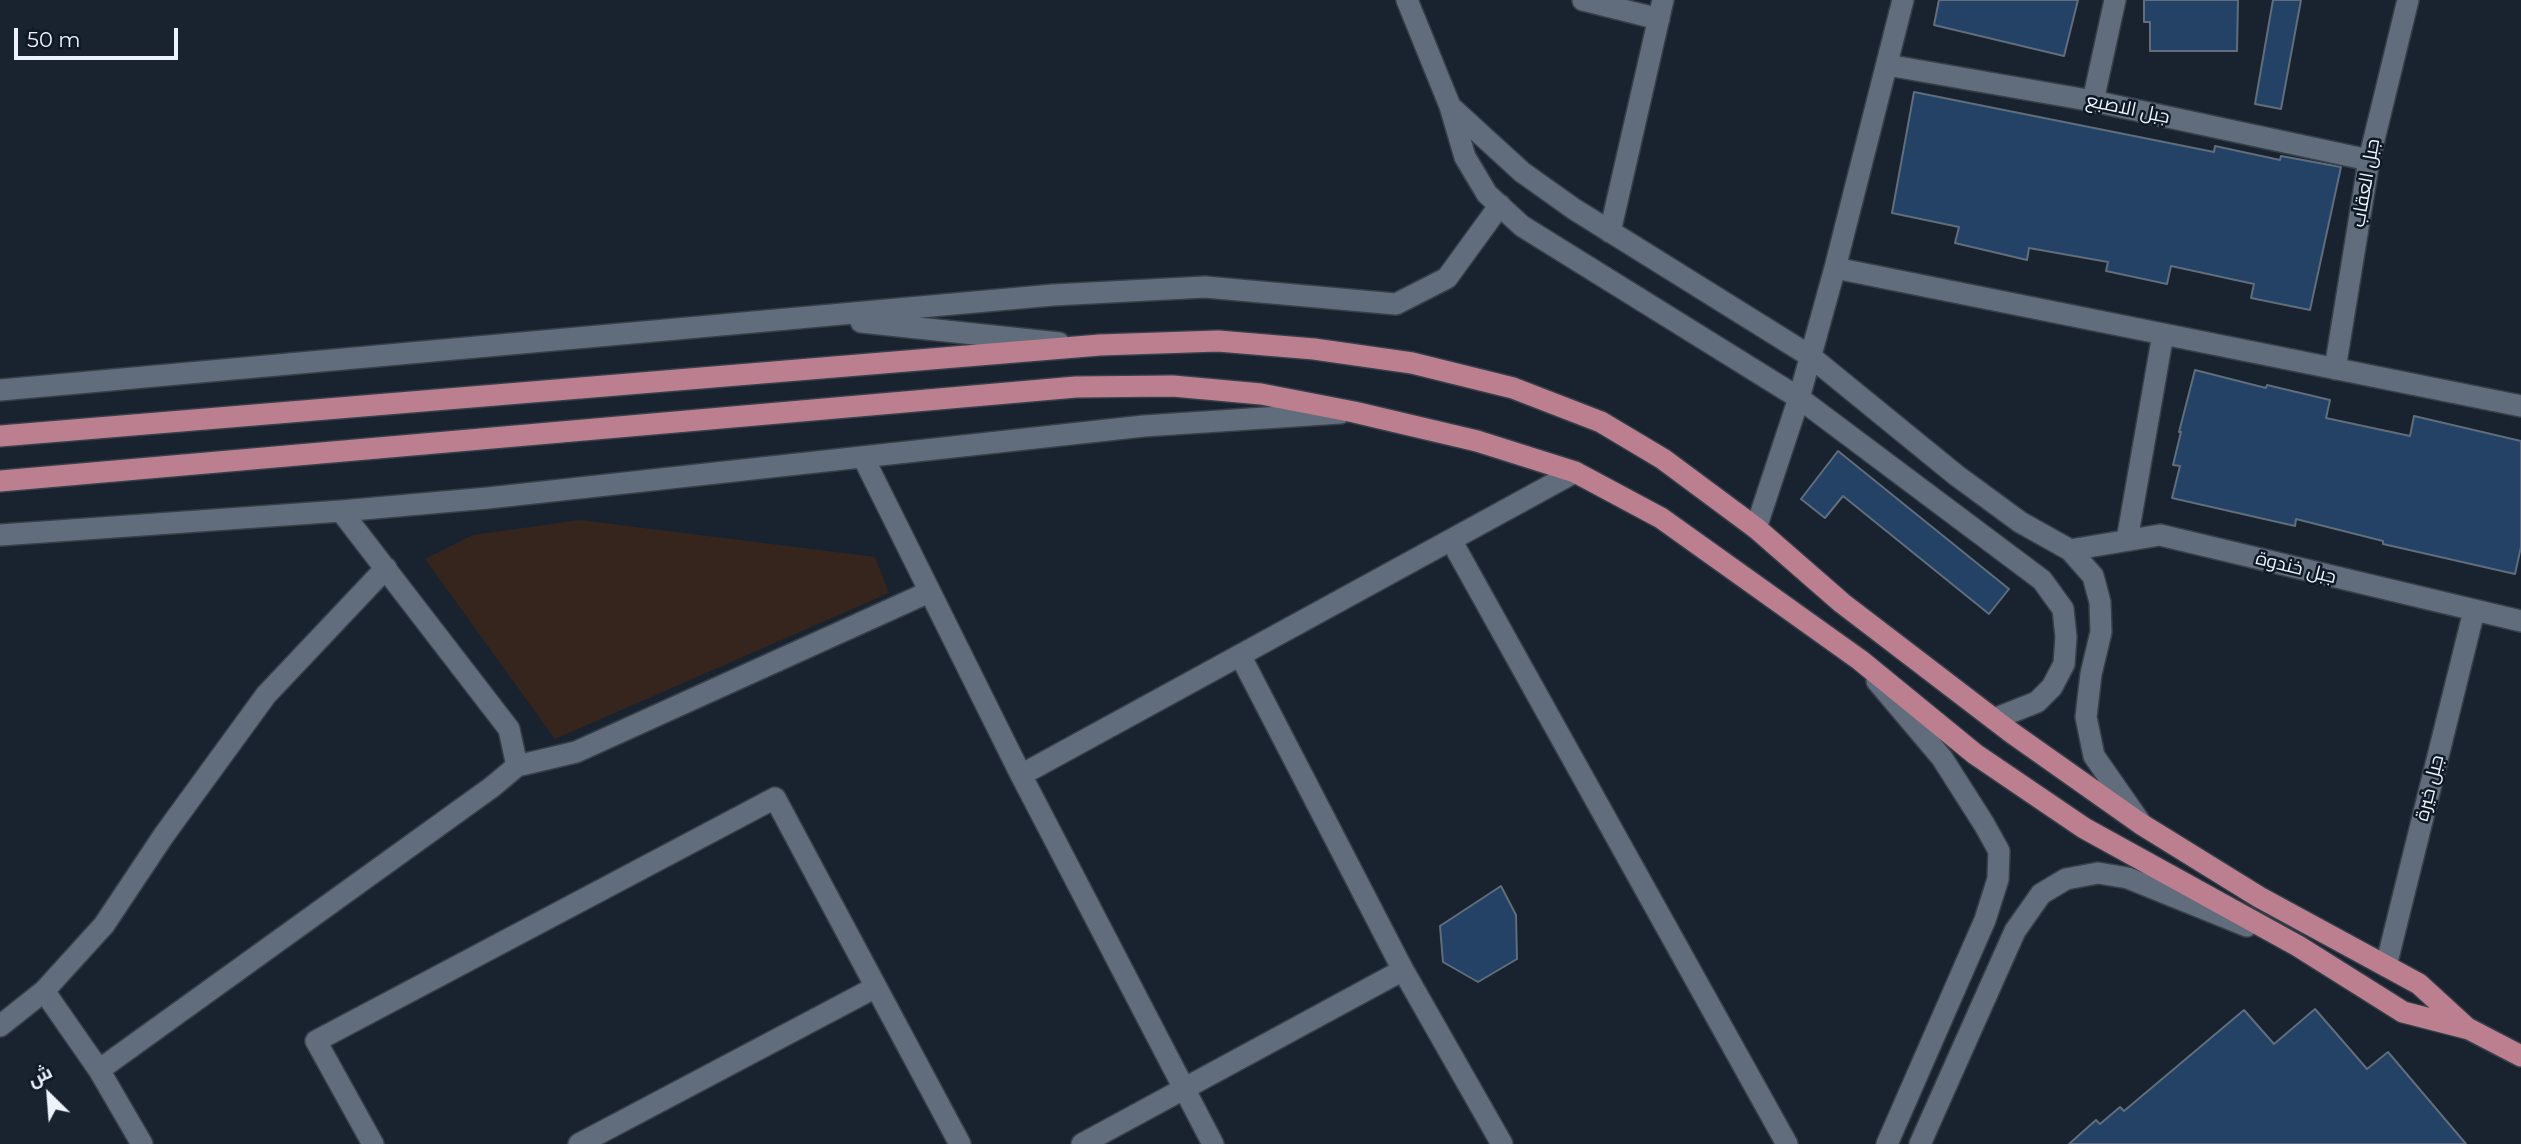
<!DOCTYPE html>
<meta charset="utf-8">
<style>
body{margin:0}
#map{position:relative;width:2521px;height:1144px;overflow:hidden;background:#19232f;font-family:Montserrat,Cairo,sans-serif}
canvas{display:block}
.north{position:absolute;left:14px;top:1060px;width:70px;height:70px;-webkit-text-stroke:5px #0f1925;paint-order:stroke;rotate:335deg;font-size:19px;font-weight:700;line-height:28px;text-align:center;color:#ecf3fc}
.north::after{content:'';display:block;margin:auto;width:24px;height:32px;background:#ecf3fc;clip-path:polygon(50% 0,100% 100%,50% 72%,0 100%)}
.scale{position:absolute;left:14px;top:28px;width:164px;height:32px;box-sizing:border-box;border:4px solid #ecf3fc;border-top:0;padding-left:9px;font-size:21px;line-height:24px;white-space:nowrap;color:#ecf3fc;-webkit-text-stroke:5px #0f1925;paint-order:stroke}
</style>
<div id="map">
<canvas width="2521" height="1144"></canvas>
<div class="north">ش</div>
<div class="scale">50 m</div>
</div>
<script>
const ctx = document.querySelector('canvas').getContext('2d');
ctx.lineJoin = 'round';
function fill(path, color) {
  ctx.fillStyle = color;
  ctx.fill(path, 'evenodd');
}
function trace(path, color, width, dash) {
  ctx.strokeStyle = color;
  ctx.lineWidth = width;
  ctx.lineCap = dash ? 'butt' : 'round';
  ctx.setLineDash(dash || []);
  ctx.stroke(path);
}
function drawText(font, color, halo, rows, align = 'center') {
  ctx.font = font + ' Montserrat,Cairo,sans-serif';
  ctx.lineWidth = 5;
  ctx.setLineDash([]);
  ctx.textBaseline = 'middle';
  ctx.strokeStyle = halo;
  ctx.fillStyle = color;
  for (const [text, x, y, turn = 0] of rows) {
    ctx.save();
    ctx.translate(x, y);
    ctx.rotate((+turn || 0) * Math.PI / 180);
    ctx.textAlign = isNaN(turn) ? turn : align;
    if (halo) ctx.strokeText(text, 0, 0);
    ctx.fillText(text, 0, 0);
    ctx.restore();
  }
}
fill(new Path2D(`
 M580,520L875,557L889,593L555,739L425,559L473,535Z`), '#35251c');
const building = new Path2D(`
 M1939,0H2078L2064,56L1934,25Z
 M2144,0H2238L2237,51H2150V22H2144Z
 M2273,0H2301L2281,109L2255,104Z
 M1914,92L2214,152L2215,146L2280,160L2281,156L2341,167L2310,310L2251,298L2254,284L2171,266L2167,284L2106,271L2108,262L2029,248L2027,260L1955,243L1959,227L1892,213Z
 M2195,370L2266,388L2267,385L2330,400L2326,418L2410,436L2414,416L2521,441V547L2515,574L2383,544V541L2296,519L2295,526L2172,498L2180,466L2173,465L2181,432H2179Z
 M1838,451L2009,589L1989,614L1843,496L1825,518L1801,499Z
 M1501,886L1516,915L1517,959L1478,982L1443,962L1440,926Z
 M2315,1009L2367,1069L2388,1052L2466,1144H2069L2096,1120L2100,1124L2120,1107L2124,1111L2244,1010L2274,1044Z`);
fill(building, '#244265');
trace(building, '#606d7c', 2);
const minor = new Path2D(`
 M1407,0L1450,106L1465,157L1487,194L1522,226L1799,398L2042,580L2063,609L2066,637L2064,664L2052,687L2037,702L1994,719
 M1583,0L1659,19
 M1887,65L2093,101L2369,160
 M2093,101L2115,0
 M1452,108L1522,172L1574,209L1810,356L1956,475L2020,522L2070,550L2093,576L2100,602L2101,632L2091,674L2086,717L2094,756L2140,822
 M1610,232L1663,0
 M1835,268L2521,406
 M861,322L1059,343
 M2335,369L2369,160L2408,0
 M0,390L1053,295L1205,287L1396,304L1447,278L1500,205
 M863,457L1021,775L1213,1144
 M1756,528L1799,398L1835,268L1903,0
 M0,535L341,511L488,498L1144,426L1340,413
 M1451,540L1787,1144
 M2127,540L2163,334
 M2070,550L2160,535L2521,621
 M1240,655L1403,970L1502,1144
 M1877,681L1942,758L1984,824L1999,851L1998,879L1985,920L1887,1144
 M517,766L576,752L929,592
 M1021,775L1575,472
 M2386,966L2474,611
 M44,991L99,1070L142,1144
 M0,1026L44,991L104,925L164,835L266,695L386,568
 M99,1070L492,787L517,766L509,729L341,511
 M373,1144L316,1041L775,798L960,1144
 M579,1144L876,987
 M1082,1144L1403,970
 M1920,1144L2015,931L2041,894L2066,879L2098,873L2128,878L2247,926`);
const major = new Path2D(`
 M0,436L1100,345L1218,341L1314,349L1412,363L1513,388L1601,422L1663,459L1756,528L1842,603L2012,733L2141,824L2259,897L2419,984L2467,1028
 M0,481L1076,387L1173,386L1261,394L1354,412L1477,441L1575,472L1661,518L1860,660L1975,754L2084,828L2298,946L2403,1012L2469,1029L2521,1056`);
trace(minor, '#373f49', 24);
trace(major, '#373f49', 24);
trace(minor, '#616d7c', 21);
trace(major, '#bc7f90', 21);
drawText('19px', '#ecf3fc', '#0f1925', [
 ["جبل الاصبع",2128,109,12],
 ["جبل العقاب",2366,183,-80],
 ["جبل خندوة",2296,568,14],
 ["جبل خيرة",2430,788,-76]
]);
</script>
